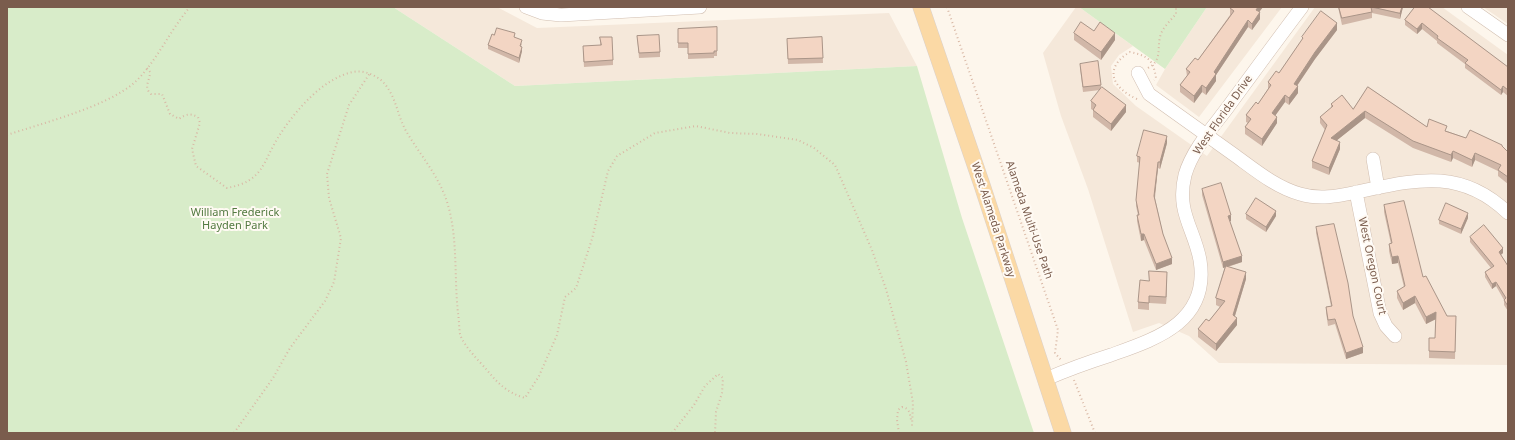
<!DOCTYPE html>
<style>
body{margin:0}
#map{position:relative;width:1515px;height:440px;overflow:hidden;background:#fdf6ec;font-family:"Noto Sans",sans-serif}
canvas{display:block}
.frame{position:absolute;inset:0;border:8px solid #7a5c4d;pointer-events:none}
</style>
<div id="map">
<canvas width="1515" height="440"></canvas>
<div class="frame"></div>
</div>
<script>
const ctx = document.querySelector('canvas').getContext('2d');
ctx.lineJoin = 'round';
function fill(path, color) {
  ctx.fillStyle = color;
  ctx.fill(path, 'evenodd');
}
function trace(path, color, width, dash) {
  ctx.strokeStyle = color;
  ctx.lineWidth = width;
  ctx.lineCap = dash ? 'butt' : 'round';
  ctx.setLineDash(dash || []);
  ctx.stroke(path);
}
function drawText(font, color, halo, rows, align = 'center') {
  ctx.font = font + ' "Noto Sans",sans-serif';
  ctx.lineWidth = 4;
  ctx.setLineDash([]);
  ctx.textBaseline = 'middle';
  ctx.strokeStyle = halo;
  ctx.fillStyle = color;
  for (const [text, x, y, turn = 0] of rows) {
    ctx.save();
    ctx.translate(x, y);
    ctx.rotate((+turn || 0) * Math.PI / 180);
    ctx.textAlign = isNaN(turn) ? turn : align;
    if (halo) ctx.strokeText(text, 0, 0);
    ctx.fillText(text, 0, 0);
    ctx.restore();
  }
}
fill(new Path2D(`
 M393,7H497L537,28L889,13L917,66L515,86Z
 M1076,7H1079L1133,46L1119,55L1111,66L1113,84L1136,106L1207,156L1315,7H1442L1508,55V365L1219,363L1189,336L1159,323L1133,332L1088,189L1061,116L1043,53Z
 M1207,7H1282L1199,117L1156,85L1165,69Z
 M1483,7H1508V24Z`), '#f5e8da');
fill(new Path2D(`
 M7,7H393L515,86L917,66L962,218L1034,433H7Z
 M1079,7H1207L1165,69Z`), '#d8ecc9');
const minor = new Path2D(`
 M526,7L542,13L561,15L700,7
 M1468,7L1508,35
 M1138,73L1149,94C1177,114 1205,134 1233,154C1254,169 1275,187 1300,194C1320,200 1338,196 1357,192C1415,180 1460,167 1508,213
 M1373,159L1378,188
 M1356,192L1380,313L1386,326L1395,336
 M1046,379C1067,370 1089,362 1111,355C1156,339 1210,322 1200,260C1194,228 1176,212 1185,175C1192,150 1213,127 1228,107C1253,73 1277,40 1302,7`);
const major = new Path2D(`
 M921,7L982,185L1063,433`);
trace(minor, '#d1beb0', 14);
trace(major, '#dad1cd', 17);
trace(new Path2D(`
 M947,7L1058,330L1055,353L1061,360
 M147,68L150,72C150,81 143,87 151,94H162L170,114L179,119C186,114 190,113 198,117L200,123L192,149L196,166L227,188C264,181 262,163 279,136C295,111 323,78 353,72C363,70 373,74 381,80C396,94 397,115 406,131C420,155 440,177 448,205C458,240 454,277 458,313C459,319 459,327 460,334C463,345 479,361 487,370C498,384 508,393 525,398L539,376L557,335L565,297L576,288L592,239L608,171L617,156L655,133L696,126L730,133L757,134L798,140L814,148L835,165L872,250L886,289L906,362L913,403L912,426
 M1148,68C1162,60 1157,51 1160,37C1162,28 1170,21 1176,14V7
 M1137,99C1112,88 1103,68 1130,52C1148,56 1153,59 1156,78L1154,80
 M7,135C43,123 106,107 134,83C156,63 170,30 190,7
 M1074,380L1095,433
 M234,433L273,378L290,348L325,301L334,282L341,238L329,198L327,174L349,105L370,73
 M672,433L694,405L705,386L718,374L723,378L722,393L716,412L715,433
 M899,433L897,420L898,410L902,407C909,408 910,413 911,420`), '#d9b8a5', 2, [1, 3]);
trace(minor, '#fff', 13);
trace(major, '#fbd9a5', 16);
fill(new Path2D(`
 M1230,7H1263L1259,12L1260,19L1252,30L1248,27L1216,75V81L1206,95L1202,92L1194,103L1180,92V85L1187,76L1186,69L1198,60L1230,15Z
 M1338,7H1403L1400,19L1372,13V18L1342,25Z
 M1415,7L1508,67V96L1503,92L1501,95L1465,68V64L1437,43V41L1422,29L1417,34L1405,25V20Z
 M717,27V56H714V58L688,59V48H678V29Z
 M1337,30L1315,59L1297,86L1298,93L1289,105L1285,102L1275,116L1277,123L1262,146L1245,134V127L1248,123L1246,122V115L1258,104L1268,89V82L1279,73L1302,40V37Z
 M1094,31L1115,40L1101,60L1074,40V33Z
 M494,35L515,37L522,44L521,46L522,51L519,63L488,49V45Z
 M637,36L660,52V57L639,58Z
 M600,37L613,60V65L584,67L583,51L600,45Z
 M822,37L823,63L788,64L787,39Z
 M1080,64L1101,85V89L1126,112L1111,131L1093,117V110L1091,109V101L1100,90L1083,92L1080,68Z
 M1368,87L1427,127L1447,131L1466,138L1502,147L1508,152V184L1498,176V171L1475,160L1472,167L1453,158L1451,162L1413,148L1365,118L1337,140L1340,149L1329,175L1312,168V161L1325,130L1320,123V117L1331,108V104L1353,109Z
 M1167,143L1160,169L1158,168L1155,198L1163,234L1172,264L1156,270L1144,240L1141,241L1137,221V215H1138L1136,206V200L1140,163L1137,162V156Z
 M1202,189L1231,221H1230L1242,262L1228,267L1246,279L1235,316L1237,325L1216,351L1198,337V329L1209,321L1220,307L1216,305V298L1225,267L1223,268L1202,195Z
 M1384,205L1423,277L1447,316H1456L1455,359L1429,358V338H1435L1436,319L1426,324L1415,303L1403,310L1397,298V291L1404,287L1398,263L1392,264L1389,251V244H1391L1384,212Z
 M1246,214L1276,216L1266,232L1246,219Z
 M1468,218L1461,234L1439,224V220Z
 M1316,227L1353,316L1363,353L1346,359L1335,324L1328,326L1326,312V307L1331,306L1316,233Z
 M1470,237L1503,253L1501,255L1508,266V311L1504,305V300L1496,286L1492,289L1485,277V272L1491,268L1470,242Z
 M1167,280L1166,304L1149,303V310L1138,309V302L1149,281Z`), '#d1b7a8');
fill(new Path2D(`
 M1258,7H1263L1256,16V10Z
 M1402,7H1403L1400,19V13Z
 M1260,12V19L1252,30V24Z
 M1248,20V27L1216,75V81L1206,95V88L1214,72Z
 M1337,23V30L1315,59L1294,90V84L1315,52Z
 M1422,23V29L1417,34V29Z
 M1115,33V40L1101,60V52Z
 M522,47V51L519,63V58Z
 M1202,85V92L1194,103V96Z
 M1298,86V93L1289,105V98Z
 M1503,86V92L1501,95V90Z
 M1285,95V102L1272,120V113Z
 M1126,105V112L1111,131V124Z
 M1365,111V118L1331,145V138Z
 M1277,117V123L1262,146V139Z
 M1167,136V143L1160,169V162Z
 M1340,142V149L1329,175V168Z
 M1453,151V158L1451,162V155Z
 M1475,153V160L1472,167V160Z
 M1158,162V168L1154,202V196Z
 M1276,211V216L1266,232V227Z
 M1468,213V218L1461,234V229Z
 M1231,215V221L1228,222V216Z
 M1141,234H1144V240L1141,241Z
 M1503,248V253L1499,256V252Z
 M1242,256V262L1223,268V262Z
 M1398,256V263L1392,264V257Z
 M1172,258V264L1156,270V264Z
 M1167,272V280L1166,304V297Z
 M1246,272V279L1233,322V315Z
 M1496,282V286L1492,289V284Z
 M1415,296V303L1403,310V303Z
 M1436,312V319L1426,324V317Z
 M1237,318V325L1216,351V344Z
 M1363,347V353L1346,359V353Z`), '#aa9588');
const building = new Path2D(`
 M1230,7H1258L1256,10L1260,12L1252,24L1248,20L1214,72L1216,74L1206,88L1202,85L1194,96L1180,85L1190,72L1186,69L1195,58L1198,60L1234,11L1230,8Z
 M1339,7H1371L1372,12L1342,18Z
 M1372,7H1402L1400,13Z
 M1415,7H1428L1508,67V90L1503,86L1501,90L1465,63L1468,60L1437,38L1438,36L1422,23L1417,29L1405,20Z
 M1321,11L1337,23L1315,52L1294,84L1298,86L1289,98L1285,95L1272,113L1277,117L1262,139L1245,127L1251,119L1246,115L1256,102L1258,104L1271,85L1268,82L1276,71L1279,73L1303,38L1302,37Z
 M1081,22L1094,31L1100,22L1115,33L1101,52L1074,33Z
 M717,27V51H714V53L688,54V43H678V29Z
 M497,28L515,33L514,37L522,40L520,46L522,47L519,58L488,45L492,34L494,35Z
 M659,35L660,52L639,53L637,36Z
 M600,37H612L613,60L584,62L583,46L601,45Z
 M822,37L823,58L788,59L787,39Z
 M1098,61L1101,85L1083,87L1080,64Z
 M1102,87L1126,105L1111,124L1093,110L1096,105L1091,101Z
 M1368,87L1427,127L1429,119L1447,126L1445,131L1466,138L1470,130L1502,145V146L1508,152V177L1498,170L1501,165L1475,153L1472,160L1453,151L1451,155L1413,141L1365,111L1331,138L1340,142L1329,168L1312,161L1327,125L1320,117L1333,106L1331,104L1342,95L1353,109Z
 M1144,130L1167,136L1160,162H1158L1154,196L1163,234L1172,258L1156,264L1144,234H1141L1137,215H1139L1136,200L1140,157L1137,156Z
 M1221,183L1231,215L1228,216L1242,256L1223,262L1202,189Z
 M1256,198L1276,211L1266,227L1246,214Z
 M1404,201L1423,277L1426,276L1447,316H1456L1455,352L1429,351V338H1435L1436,312L1426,317L1415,296L1403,303L1397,291L1405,286L1398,256L1392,257L1389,244L1392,243L1384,205Z
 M1446,203L1468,213L1461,229L1439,220Z
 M1334,224L1348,283L1353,316L1363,347L1346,353L1335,319L1328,320L1326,307L1332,306L1316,227Z
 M1484,225L1503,248L1499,252L1508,266V306L1504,300L1506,298L1496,282L1492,284L1485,272L1494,266L1470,237Z
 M1226,266L1246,272L1233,315L1237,318L1216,344L1198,329L1206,319L1209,321L1225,301L1216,298Z
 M1149,271L1167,272L1166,297L1149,296V303L1138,302L1140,280L1149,281Z`);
fill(building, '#f3d5c3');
trace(building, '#aa9588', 1);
drawText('11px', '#7a5c4d', '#fffaf3', [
 ["West Florida Drive",1223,115,-55],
 ["West Alameda Parkway",993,220,72],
 ["Alameda Multi-Use Path",1029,220,71],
 ["West Oregon Court",1372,266,78]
]);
drawText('11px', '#537a41', '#fffaf3', [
 ["William Frederick",235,213],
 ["Hayden Park",235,226]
]);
</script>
